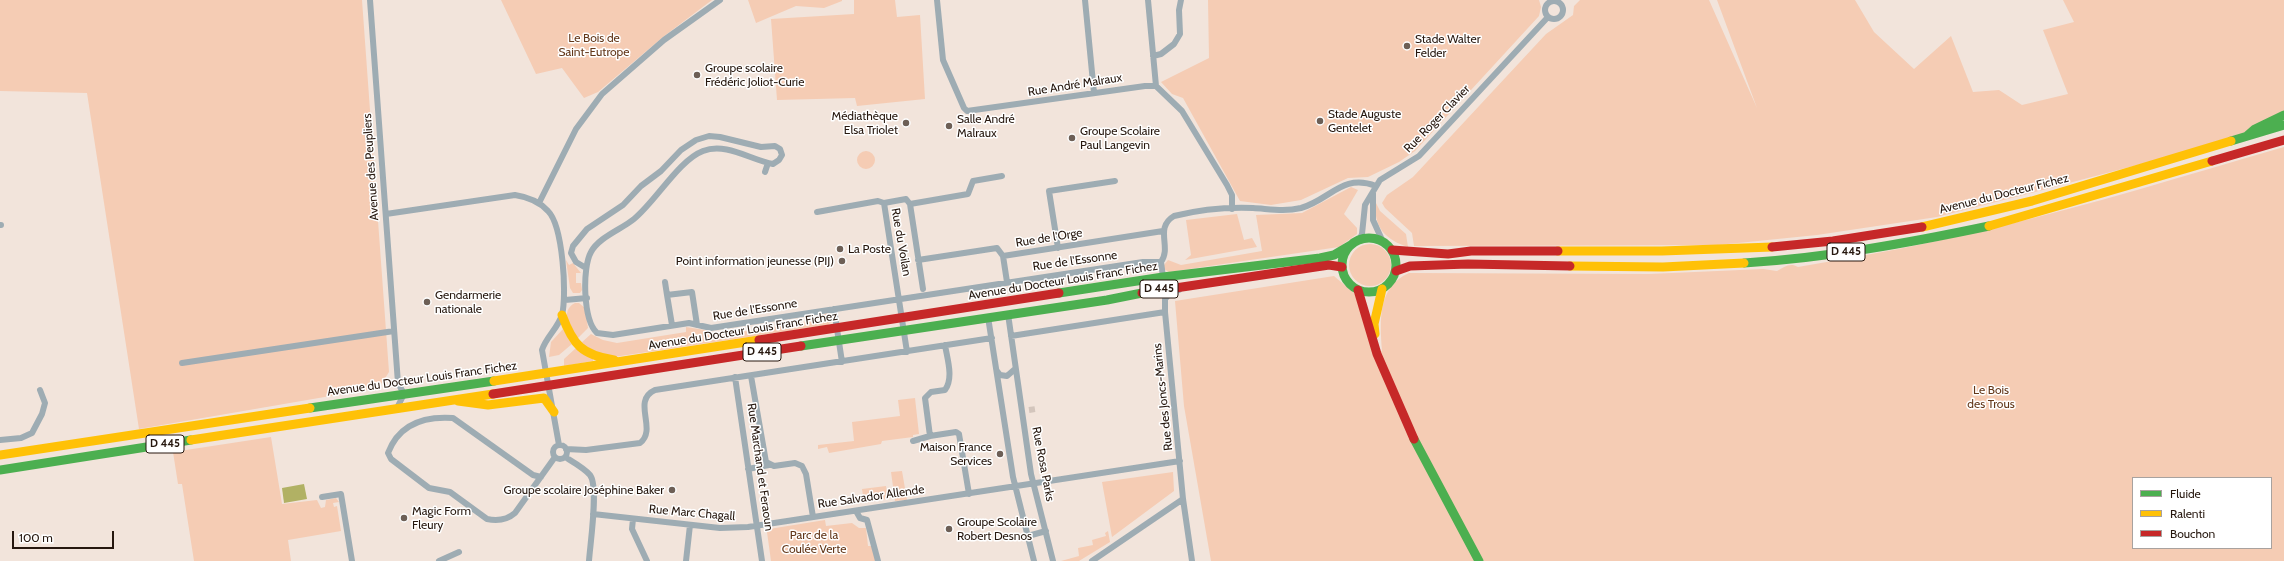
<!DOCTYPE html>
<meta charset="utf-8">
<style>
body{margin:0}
#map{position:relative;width:2284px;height:561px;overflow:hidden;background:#f2e4db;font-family:Cabin,sans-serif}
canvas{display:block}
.legend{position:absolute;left:2132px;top:477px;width:140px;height:72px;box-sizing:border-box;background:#fff;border:1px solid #a8a29f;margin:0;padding:5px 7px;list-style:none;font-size:12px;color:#26170e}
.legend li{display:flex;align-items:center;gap:8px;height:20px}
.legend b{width:20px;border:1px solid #a8a29f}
.scale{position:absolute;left:12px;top:531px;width:102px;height:18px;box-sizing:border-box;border:2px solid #26170e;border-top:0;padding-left:5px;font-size:12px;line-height:14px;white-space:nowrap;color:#26170e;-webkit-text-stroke:3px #fff;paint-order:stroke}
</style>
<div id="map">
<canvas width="2284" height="561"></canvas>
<ul class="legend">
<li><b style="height:5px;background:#4caf50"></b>Fluide</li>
<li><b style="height:5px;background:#ffc107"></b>Ralenti</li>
<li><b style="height:5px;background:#c62828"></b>Bouchon</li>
</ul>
<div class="scale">100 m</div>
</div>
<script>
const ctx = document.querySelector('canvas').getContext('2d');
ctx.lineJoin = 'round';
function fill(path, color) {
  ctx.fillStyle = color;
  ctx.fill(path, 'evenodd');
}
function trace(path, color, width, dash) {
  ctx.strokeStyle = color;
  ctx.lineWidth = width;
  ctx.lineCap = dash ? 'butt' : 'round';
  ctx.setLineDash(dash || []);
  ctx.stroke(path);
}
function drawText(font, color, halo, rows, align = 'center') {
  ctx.font = font + ' Cabin,sans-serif';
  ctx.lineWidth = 3;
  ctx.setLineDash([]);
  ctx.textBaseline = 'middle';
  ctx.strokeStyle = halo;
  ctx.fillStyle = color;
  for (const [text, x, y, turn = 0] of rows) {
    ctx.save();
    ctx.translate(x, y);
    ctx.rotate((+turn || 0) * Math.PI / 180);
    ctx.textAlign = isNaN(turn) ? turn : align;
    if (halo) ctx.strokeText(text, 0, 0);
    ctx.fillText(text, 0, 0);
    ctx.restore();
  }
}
fill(new Path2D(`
 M0,0H362L389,372L382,383L371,389L139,429L87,93L0,91Z
 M501,0H712L663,37L598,92L584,98L562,68L536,74Z
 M748,0H842V1L824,8L796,6L756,23Z
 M854,0H895L897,17L920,15L925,99L857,106L855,98L777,100L771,19L854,14Z
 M1208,0H1539L1541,7L1539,16L1415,151L1399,162L1368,177L1348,178L1301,200L1271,205L1240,201L1183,98L1172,94L1161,82L1209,58Z
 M1580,0H1709L1757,108L1717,0H1855L1874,32L1914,69L1951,36L1973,92L1999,90L2022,105L2068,94L2043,30L2074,22L2063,0H2284V115L2247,136L2035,192L1937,217L1817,235L1718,245L1414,246L1412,233L1385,208L1382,203L1387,195L1413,177L1546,34L1573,15L1574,6Z
 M2284,147V561H1211L1184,406L1175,301L1334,276L1355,294L1376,353L1382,351C1380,321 1377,287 1409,273L1649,274L1763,269L1777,271C1784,267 1790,262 1798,267C1863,256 1929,244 1993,228C2091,205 2187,175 2284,147ZM2133,478H2271V548H2133Z
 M857 160a9 9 0 1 1 18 0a9 9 0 1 1-18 0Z
 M1351,187L1358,190L1344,214L1357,228V234L1339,247L1169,272L1164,269V265L1168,260L1181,265L1262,251L1256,215L1302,213Z
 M1376,203L1380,211L1406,234L1408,247C1386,240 1373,227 1376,203Z
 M1237,214L1244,240L1252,238L1257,247L1185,260L1191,255L1186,220Z
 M1349 265a21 21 0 1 1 42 0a21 21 0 1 1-42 0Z
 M566,260L569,265L573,263L581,273H576V283H581L582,290L580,293H573L570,288Z
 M575,303H579L585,308L588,328L576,340C571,329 559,311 575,303Z
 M829,313L832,317L831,322L828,325L614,357L595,352L581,343L591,334L603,340L617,343L686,332V327L711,331L713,336L822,320V314Z
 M563,329L572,344L559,355L549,357L551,342Z
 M576,348L593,358V361L564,366V359Z
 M915,398L919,434L913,435V437L882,441L881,444L829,453L827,447L818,449V445L854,441L852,422L900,416L898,400Z
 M271,437L282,504L317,500L321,508L325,507L326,500L336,498L339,502L333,503L334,507L337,506L341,531L288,540L291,561H194L182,484H178L173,452Z
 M902,471L907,500L895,501L891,472Z
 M1173,472L1174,491L1112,537L1102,482Z
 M886,486L888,499L864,502L862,489Z
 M825,520L826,526L852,523L859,528H866L868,546H873L876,561H771L767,532L769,529Z
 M1108,531L1110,542L1079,561H1061L1079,556L1078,548L1093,545L1092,540L1106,536L1105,533Z`), '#f5ccb4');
fill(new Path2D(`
 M304,484L307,499L284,503L282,488Z`), '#b1b164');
trace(new Path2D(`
 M1029,410L1036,409`), '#d3c5bc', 6, [6, 3]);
trace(new Path2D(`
 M370,0L398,383L404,394L397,408
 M937,0L943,60L964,108L967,111L1145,86H1156L1182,111L1227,185L1232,195V209
 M1085,0L1094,93
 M1148,0L1156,86
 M1545 10a9 9 0 1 1 18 0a9 9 0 1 1-18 0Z
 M1153,56L1161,54L1174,44L1180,34L1179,10L1181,0
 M765,172L768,163
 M1373,193V220L1383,242
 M539,203L576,129L602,94L664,40L720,0
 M884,203L907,352
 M817,212L878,201L884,203L906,199L910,204
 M386,214L515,195C528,197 539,201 548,211C563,226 567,295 562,315C558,328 546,337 542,350L559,445
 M0,225H1
 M1359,240L1362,234L1365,205L1380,180L1419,156L1548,17
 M1058,248L1049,191L1115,181
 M1003,256L1007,282
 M918,260L997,248L1003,256L1163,231
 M586,268L576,262L571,253L573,246L587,229L623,205L641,186L661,171L681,150L696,140L709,136L720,137L761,147L775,146L780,149L782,155L779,160L773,164C751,160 726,142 703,151C679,160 656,201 634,219C622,229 599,237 591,252C582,268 583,320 597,333L613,335L689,323L711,328L1143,262H1161
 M1163,277L1161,262C1172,247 1154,228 1174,216C1198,210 1228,207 1253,208C1270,209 1284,212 1301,208C1330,200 1342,173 1376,186
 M665,282L667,295
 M923,289L910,204L968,194L973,181L1002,176
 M1179,290L1171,292L1165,299V312L1183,499L1192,561
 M565,300L587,298
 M834,309L842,362
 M1008,314L1031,474L1053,561
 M988,317L1013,477L1034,561
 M672,325L667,295L692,292L697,325
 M1011,336L1165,312
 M945,345C947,358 954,378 945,390L931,392L925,398L930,436L956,432L959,434L969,494
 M182,363L394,331
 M997,371L1000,375L1007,376L1015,369
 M751,376L766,462L774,466L795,463L802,466L806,474L813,517
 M735,377L762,561
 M0,440L21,438L32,433L42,414L45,403L40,390
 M913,441L930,436
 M553 452a7 7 0 1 1 14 0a7 7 0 1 1-14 0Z
 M566,449L586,450L640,443C658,429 631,401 655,390L992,338
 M565,457C573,462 584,468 590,475C599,486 590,545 589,561
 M748,469L769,465
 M541,477L533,475L453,418C424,416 399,424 388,453L391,459L429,488L450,492L487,519C497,521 507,520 515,513L555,457
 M322,497L341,494L352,561
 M856,511L860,518L867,520L878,561
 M593,514L720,528L748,527L1180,461
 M633,519L632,529L647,561
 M1028,536L1046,531
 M439,561L459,552
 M686,561L690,525
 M1092,561L1183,499`), '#9eacb3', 6);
trace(new Path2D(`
 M2247,136L2255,129L2284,115
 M2231,141L2284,125
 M1342 265a27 27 0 1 1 54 0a27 27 0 1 1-54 0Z
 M1744,263C1826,258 1908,243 1989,226
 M1059,293L1163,277L1320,258L1334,255L1351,245
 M801,346L1107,300L1142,293
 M310,408L494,381
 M1414,439L1479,561
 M0,470L191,440`), '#4caf50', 9);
trace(new Path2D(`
 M1989,226L2212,161
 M1922,227L2032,201L2231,141
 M1558,251H1662L1772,247
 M1570,266L1663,267L1744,263
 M562,315C573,345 582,355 614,360
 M1375,334L1374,324L1382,289
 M494,381L759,340
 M458,401L488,405L544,398L554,412
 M191,440L493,394
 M0,455L310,408`), '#ffc107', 9);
trace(new Path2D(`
 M2212,161L2284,140
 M1772,247L1833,241L1922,227
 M1392,250L1448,254L1471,251H1558
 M1396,271L1410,266L1468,264L1570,266
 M1358,290L1377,354L1414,439
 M1142,293L1329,265L1342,267
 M759,340L1059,293
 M493,394L801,346`), '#c62828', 9);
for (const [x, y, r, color] of [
 [1407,46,4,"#6d5f56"],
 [697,75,4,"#6d5f56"],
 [1320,121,4,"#6d5f56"],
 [906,123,4,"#6d5f56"],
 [949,126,4,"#6d5f56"],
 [1072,138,4,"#6d5f56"],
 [840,249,4,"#6d5f56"],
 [842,261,4,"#6d5f56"],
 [427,302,4,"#6d5f56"],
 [1000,454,4,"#6d5f56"],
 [672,490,4,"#6d5f56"],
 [404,518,4,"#6d5f56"],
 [949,529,4,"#6d5f56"]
]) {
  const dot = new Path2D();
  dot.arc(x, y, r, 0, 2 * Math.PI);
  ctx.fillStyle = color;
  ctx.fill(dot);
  trace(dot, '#fff', 1.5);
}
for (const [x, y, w] of [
 [1846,252,38],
 [1159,289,38],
 [762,352,38],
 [165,444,38]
]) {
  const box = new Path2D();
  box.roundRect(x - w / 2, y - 9, w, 18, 3);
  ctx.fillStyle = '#fff';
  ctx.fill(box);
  trace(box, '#26170e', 1);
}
drawText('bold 11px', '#26170e', null, [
 ["D 445",1846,252],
 ["D 445",1159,289],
 ["D 445",762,352],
 ["D 445",165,444]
]);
drawText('12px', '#633719', '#fff', [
 ["Le Bois de",594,38],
 ["Saint-Eutrope",594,52],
 ["Le Bois",1991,390],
 ["des Trous",1991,404],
 ["Parc de la",814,535],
 ["Coulée Verte",814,549]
]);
drawText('12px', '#26170e', '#fff', [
 ["Stade Walter",1415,39],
 ["Felder",1415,53],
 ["Groupe scolaire",705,68],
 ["Frédéric Joliot-Curie",705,82],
 ["Stade Auguste",1328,114],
 ["Gentelet",1328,128],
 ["Médiathèque",898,116,"right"],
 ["Elsa Triolet",898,130,"right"],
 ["Salle André",957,119],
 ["Malraux",957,133],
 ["Groupe Scolaire",1080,131],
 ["Paul Langevin",1080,145],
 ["La Poste",848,249],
 ["Point information jeunesse (PIJ)",834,261,"right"],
 ["Gendarmerie",435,295],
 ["nationale",435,309],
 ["Maison France",992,447,"right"],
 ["Services",992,461,"right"],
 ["Groupe scolaire Joséphine Baker",664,490,"right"],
 ["Magic Form",412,511],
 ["Fleury",412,525],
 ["Groupe Scolaire",957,522],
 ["Robert Desnos",957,536]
], 'left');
drawText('12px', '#26170e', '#fff', [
 ["Rue André Malraux",1075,85,-9],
 ["Rue Roger Clavier",1437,119,-46],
 ["Avenue des Peupliers",371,167,-94],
 ["Avenue du Docteur Fichez",2004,194,-14],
 ["Rue de l'Orge",1049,238,-9],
 ["Rue du Voilan",901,242,80],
 ["Rue de l'Essonne",1075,261,-8],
 ["Avenue du Docteur Louis Franc Fichez",1063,281,-9],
 ["Rue de l'Essonne",755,310,-9],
 ["Avenue du Docteur Louis Franc Fichez",743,331,-9],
 ["Avenue du Docteur Louis Franc Fichez",422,379,-8],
 ["Rue des Joncs-Marins",1163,397,-96],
 ["Rue Rosa Parks",1043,464,79],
 ["Rue Marchand et Feraoun",760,467,82],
 ["Rue Salvador Allende",871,497,-8],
 ["Rue Marc Chagall",692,513,5]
]);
</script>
